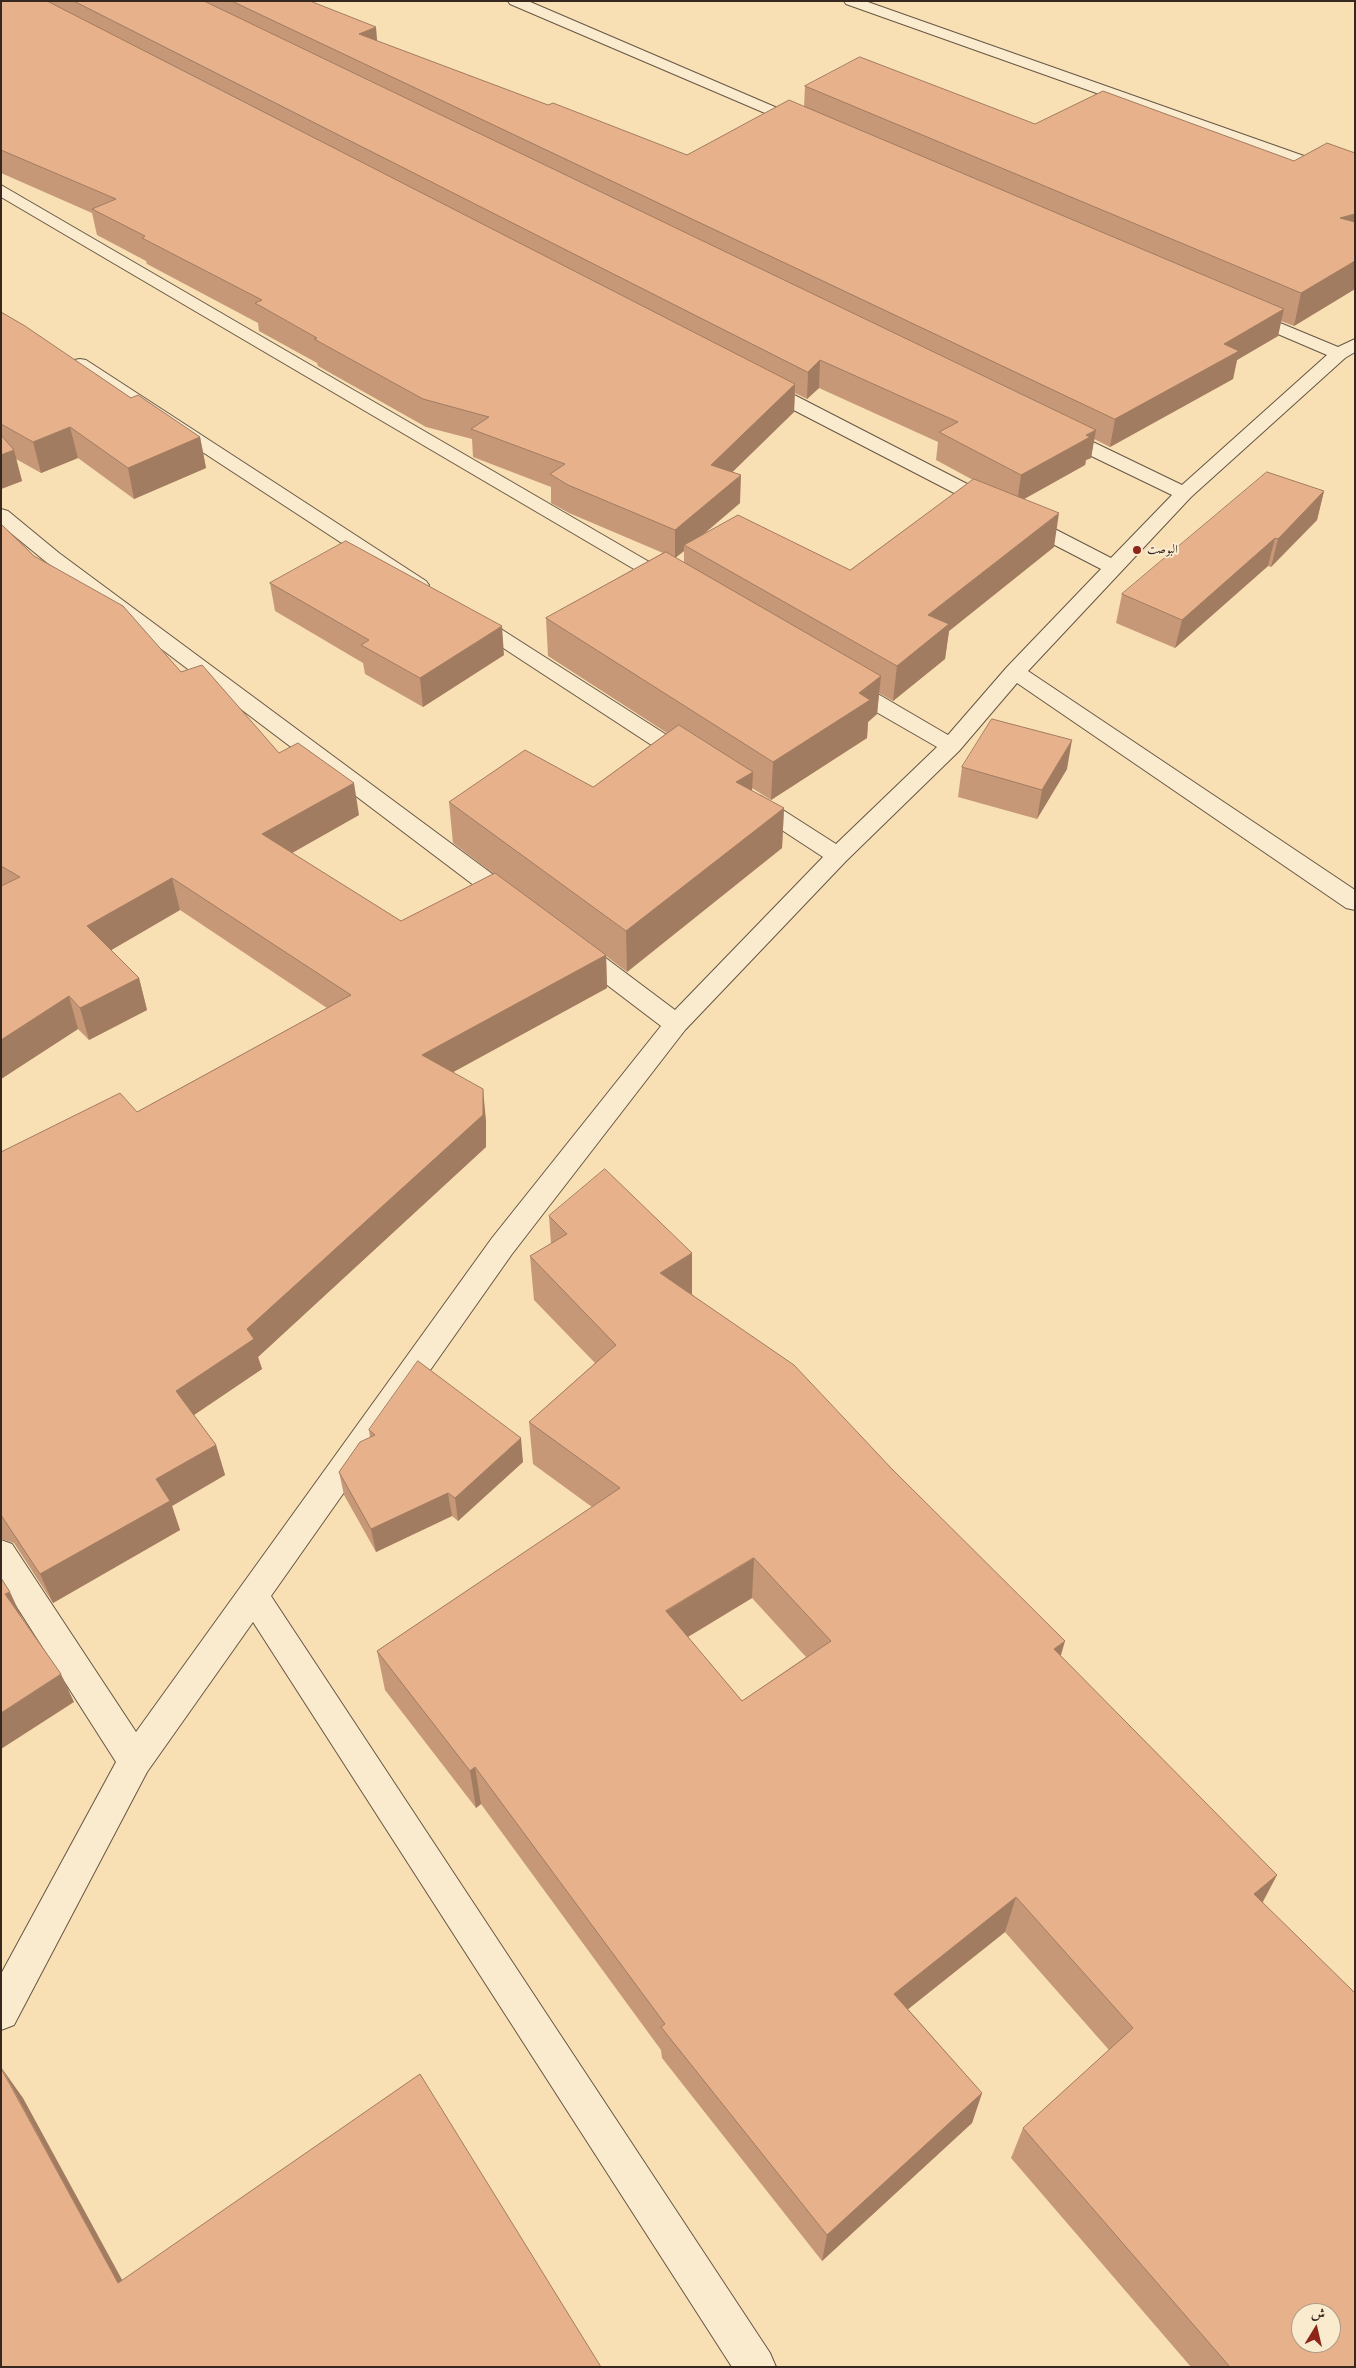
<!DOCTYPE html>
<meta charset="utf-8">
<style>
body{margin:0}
#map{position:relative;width:1356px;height:2368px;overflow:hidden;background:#f8e0b4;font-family:Alegreya,Amiri,serif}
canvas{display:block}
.frame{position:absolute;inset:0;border:2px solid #37281f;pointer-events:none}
.north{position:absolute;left:1291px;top:2303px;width:50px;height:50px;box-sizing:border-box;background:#faebce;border:1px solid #ac9d88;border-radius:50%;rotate:9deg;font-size:14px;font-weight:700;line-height:20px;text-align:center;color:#37281f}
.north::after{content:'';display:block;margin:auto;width:18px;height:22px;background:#8f2418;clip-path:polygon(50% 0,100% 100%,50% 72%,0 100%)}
</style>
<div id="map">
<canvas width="1356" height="2368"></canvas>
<div class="frame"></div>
<div class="north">ش</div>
</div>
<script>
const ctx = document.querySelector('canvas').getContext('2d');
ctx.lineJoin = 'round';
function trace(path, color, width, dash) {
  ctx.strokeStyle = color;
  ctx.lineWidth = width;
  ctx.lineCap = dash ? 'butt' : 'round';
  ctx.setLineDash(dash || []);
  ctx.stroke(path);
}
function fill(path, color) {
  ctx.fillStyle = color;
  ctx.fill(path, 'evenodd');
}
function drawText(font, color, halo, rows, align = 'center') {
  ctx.font = font + ' Alegreya,Amiri,serif';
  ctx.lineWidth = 4;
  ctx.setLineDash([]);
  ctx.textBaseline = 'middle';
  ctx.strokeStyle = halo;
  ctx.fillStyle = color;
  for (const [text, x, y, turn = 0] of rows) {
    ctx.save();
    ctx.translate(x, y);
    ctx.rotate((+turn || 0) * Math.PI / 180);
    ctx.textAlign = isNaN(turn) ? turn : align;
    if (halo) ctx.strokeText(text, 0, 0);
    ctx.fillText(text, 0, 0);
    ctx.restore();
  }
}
const minor = new Path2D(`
 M508,1H528L810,122L813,125L805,130L800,128L510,4Z
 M844,1H865L1355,174V185L846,4Z
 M1,185L682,581L685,585L682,589L675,591L668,589L1,197Z
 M1244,308L1338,347L1355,339V352L1345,358L1191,497L1028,671L1355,890V910L1346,908L1017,683L959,751L846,861L685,1030L512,1254L271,1596L770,2353L776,2367H732L253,1622L147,1772L14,2025L1,2030V1974L116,1762L1,1582V1540L12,1544L136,1732L492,1238L661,1026L569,956L566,950L569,944L578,942L587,944L675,1010L823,857L745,806L741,801L745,796L753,794L761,796L836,844L937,747L838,690L835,685L838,680L846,678L854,680L948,735L1007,667L1101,569L755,390L753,386L755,382H769L1111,558L1172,495L1052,437L1050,433L1052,429L1059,427L1066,429L1182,485L1327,355L1238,317L1235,313L1238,309Z
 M80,359L86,360L426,581L429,585L426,589L419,591L412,589L74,368L71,364L74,360Z
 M1,509L8,511L59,553L522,896L525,902L522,908L513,910L504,908L45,561L1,525Z
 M472,613L479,615L698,755L701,760L698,765L690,767L682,765L465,623L461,619L465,615Z`);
trace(minor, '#675644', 2);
fill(minor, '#faebce');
fill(new Path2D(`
 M1,1H310L377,41L548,105L687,155L804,107L805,86L1035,124L1294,161L1355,153V289L1294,326L1281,321L1278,336L1237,360L1233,379L1110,447L1094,439L1091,458L1086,460L1085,465L1024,499L1054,547L949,631L945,659L893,701L879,693L877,714L868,722L867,738L771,800L752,788V791L784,808L782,848L627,972L606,956L607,988L453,1072L486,1121V1147L258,1357L262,1369L194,1415L216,1445L225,1475L172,1506L180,1530L53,1603L14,1543L1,1539V1152L137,1112L327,1008L180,910L111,950L139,978L147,1010L89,1040L78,1029L1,1079V524L34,556L181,672L279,753L359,815L292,853L401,921L494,874L453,843L449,802L593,787L667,733L548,656L546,618L663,553L569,513L551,503V487L473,457L472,439L426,427L318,366L317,363L259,331L258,323L147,264L146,261L97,235L92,213L1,173ZM819,388L938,442L936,460L973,480L850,570L704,534L740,503L732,472L794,412L795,393L807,399ZM684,551V563L675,558Z
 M1,312L131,398L200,437L206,468L134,499L78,458L41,473L16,459L22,481L1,489Z
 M1324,491L1317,520L1271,567L1268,566L1175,648L1116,623L1122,594Z
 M270,583L504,655L423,707L365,674L363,663L275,611Z
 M962,767L1067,769L1037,819L958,797Z
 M549,1216L692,1294L1060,1656L1277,1875L1263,1902L1355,2367H1191L1011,2158L1023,2128L1109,2050L1005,1932L908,2009L982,2093L972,2123L822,2261L662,2058L661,2050L481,1804L476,1808L385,1690L377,1651L592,1507L533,1464L529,1422L595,1363L534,1300L530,1256L551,1244ZM752,1598L806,1657L742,1701L688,1637Z
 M369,1430L523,1462L458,1521L452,1516L376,1552L344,1495L339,1472L370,1438Z`), '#c79878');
fill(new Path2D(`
 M376,27L378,51L359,34Z
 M1355,214V244L1340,218Z
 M1355,261V289L1294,326L1301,293Z
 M1284,309L1278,336L1237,360L1233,379L1110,447L1115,419L1224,344Z
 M820,360L819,388L807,399L808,372Z
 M795,384L794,412L711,493V465Z
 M70,427L78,458L41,473L33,442Z
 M1096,430L1091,458L1086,460L1085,465L1017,503L1021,475Z
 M200,437L206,468L134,499L128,468Z
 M14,450L22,481L1,489V455Z
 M741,475L740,503L688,547L684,545V551L675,558V530Z
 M1324,491L1317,520L1271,567L1278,539Z
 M1059,513L1054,547L949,631L945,659L893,701L897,666L928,615Z
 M1275,538L1268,566L1175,648L1182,620Z
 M502,626L504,655L423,707L420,678Z
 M881,676L877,714L868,722L867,738L771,800L773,762Z
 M1072,740L1067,769L1037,819L1042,790Z
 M753,772L751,813L736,782Z
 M354,783L359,815L269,866L262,834Z
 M784,808L782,848L627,972L626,931Z
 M172,878L180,910L96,959L87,926Z
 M606,955L607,988L426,1087L422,1055Z
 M139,978L147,1010L89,1040L80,1008Z
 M69,996L78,1029L1,1079V1040Z
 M483,1089L486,1121V1147L258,1357L262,1369L185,1421L176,1391L247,1329Z
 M692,1253V1296L660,1273Z
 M521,1438L523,1462L458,1521L455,1498Z
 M216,1445L225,1475L172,1506L180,1530L53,1603L40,1574L156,1479Z
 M448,1493L452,1516L376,1552L371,1529Z
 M754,1558L752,1598L666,1650V1611Z
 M10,1592L23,1620L5,1594Z
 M1065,1641L1054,1680V1649Z
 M61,1674L74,1702L1,1749V1713Z
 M475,1767L481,1804L476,1808L470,1771Z
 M1277,1875L1258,1910L1254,1894Z
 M1016,1897L1005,1932L887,2026L894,1994Z
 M1,2067L23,2098L138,2309L118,2283Z
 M982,2093L972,2123L822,2261L827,2235Z`), '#a27c61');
const building = new Path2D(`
 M1,1H47L795,384L711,465L741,475L675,530L568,485L550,474L565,464L471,429L489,417L423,399L314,339L317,338L255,303L262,300L142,238L145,236L92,209L116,199L1,150Z
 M74,1H204L1096,430L1086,435L1090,437L1021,475L939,432L958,422L820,360L808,372Z
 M232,1H310L376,27L359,34L548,105L553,103L687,155L789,100L1284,309L1224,344L1239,351L1115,419Z
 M860,57L1035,124L1103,91L1294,161L1327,143L1355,153V214L1340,218L1355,222V261L1301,293L805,86Z
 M1,312L25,326L131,398L138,395L200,437L128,468L70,427L33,442L1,424Z
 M1,435L14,450L1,455Z
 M1267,472L1324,491L1278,539L1275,538L1182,620L1122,594Z
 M974,479L1059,513L928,615L949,624L897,666L684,545L738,515L850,570Z
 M1,524L34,556L123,606L181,672L202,665L279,753L298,743L354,783L262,834L401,921L495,873L606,955L422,1055L483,1089V1115L247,1329L254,1339L176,1391L216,1445L156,1479L170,1501L40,1574L1,1515V1152L120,1093L137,1112L351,995L172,878L87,926L139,978L80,1008L69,996L1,1040V886L20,877L1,866Z
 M346,541L502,626L420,678L361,645L369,640L270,583Z
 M666,552L881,676L859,693L870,700L773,762L546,618Z
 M992,719L1072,740L1042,790L962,767Z
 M679,725L753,772L736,782L784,808L626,931L449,802L525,750L593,787Z
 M605,1169L692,1253L660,1273L794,1365L892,1469L1065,1641L1054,1649L1277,1875L1254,1894L1355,1993V2367H1230L1023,2128L1133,2028L1016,1897L894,1994L982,2093L827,2235L661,2027L665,2024L475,1767L470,1771L377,1651L620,1488L529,1422L616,1345L530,1256L567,1234L549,1216ZM754,1558L831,1641L742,1701L666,1611ZM1301,2313H1331V2343H1301Z
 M418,1361L521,1438L455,1498L448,1493L371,1529L339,1472L360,1442L375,1435L369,1430Z
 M1,1578L10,1592L5,1594L61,1674L1,1713Z
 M1,2068L118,2283L420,2074L601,2367H1Z`);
fill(building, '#e7b18b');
trace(building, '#a27c61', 1);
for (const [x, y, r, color] of [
 [1137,550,5,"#8f2418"]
]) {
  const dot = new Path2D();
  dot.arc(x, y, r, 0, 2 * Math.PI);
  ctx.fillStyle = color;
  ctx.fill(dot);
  trace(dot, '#faebce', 2);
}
drawText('12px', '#37281f', '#faebce', [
 ["البوصت",1147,550]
], 'left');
</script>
